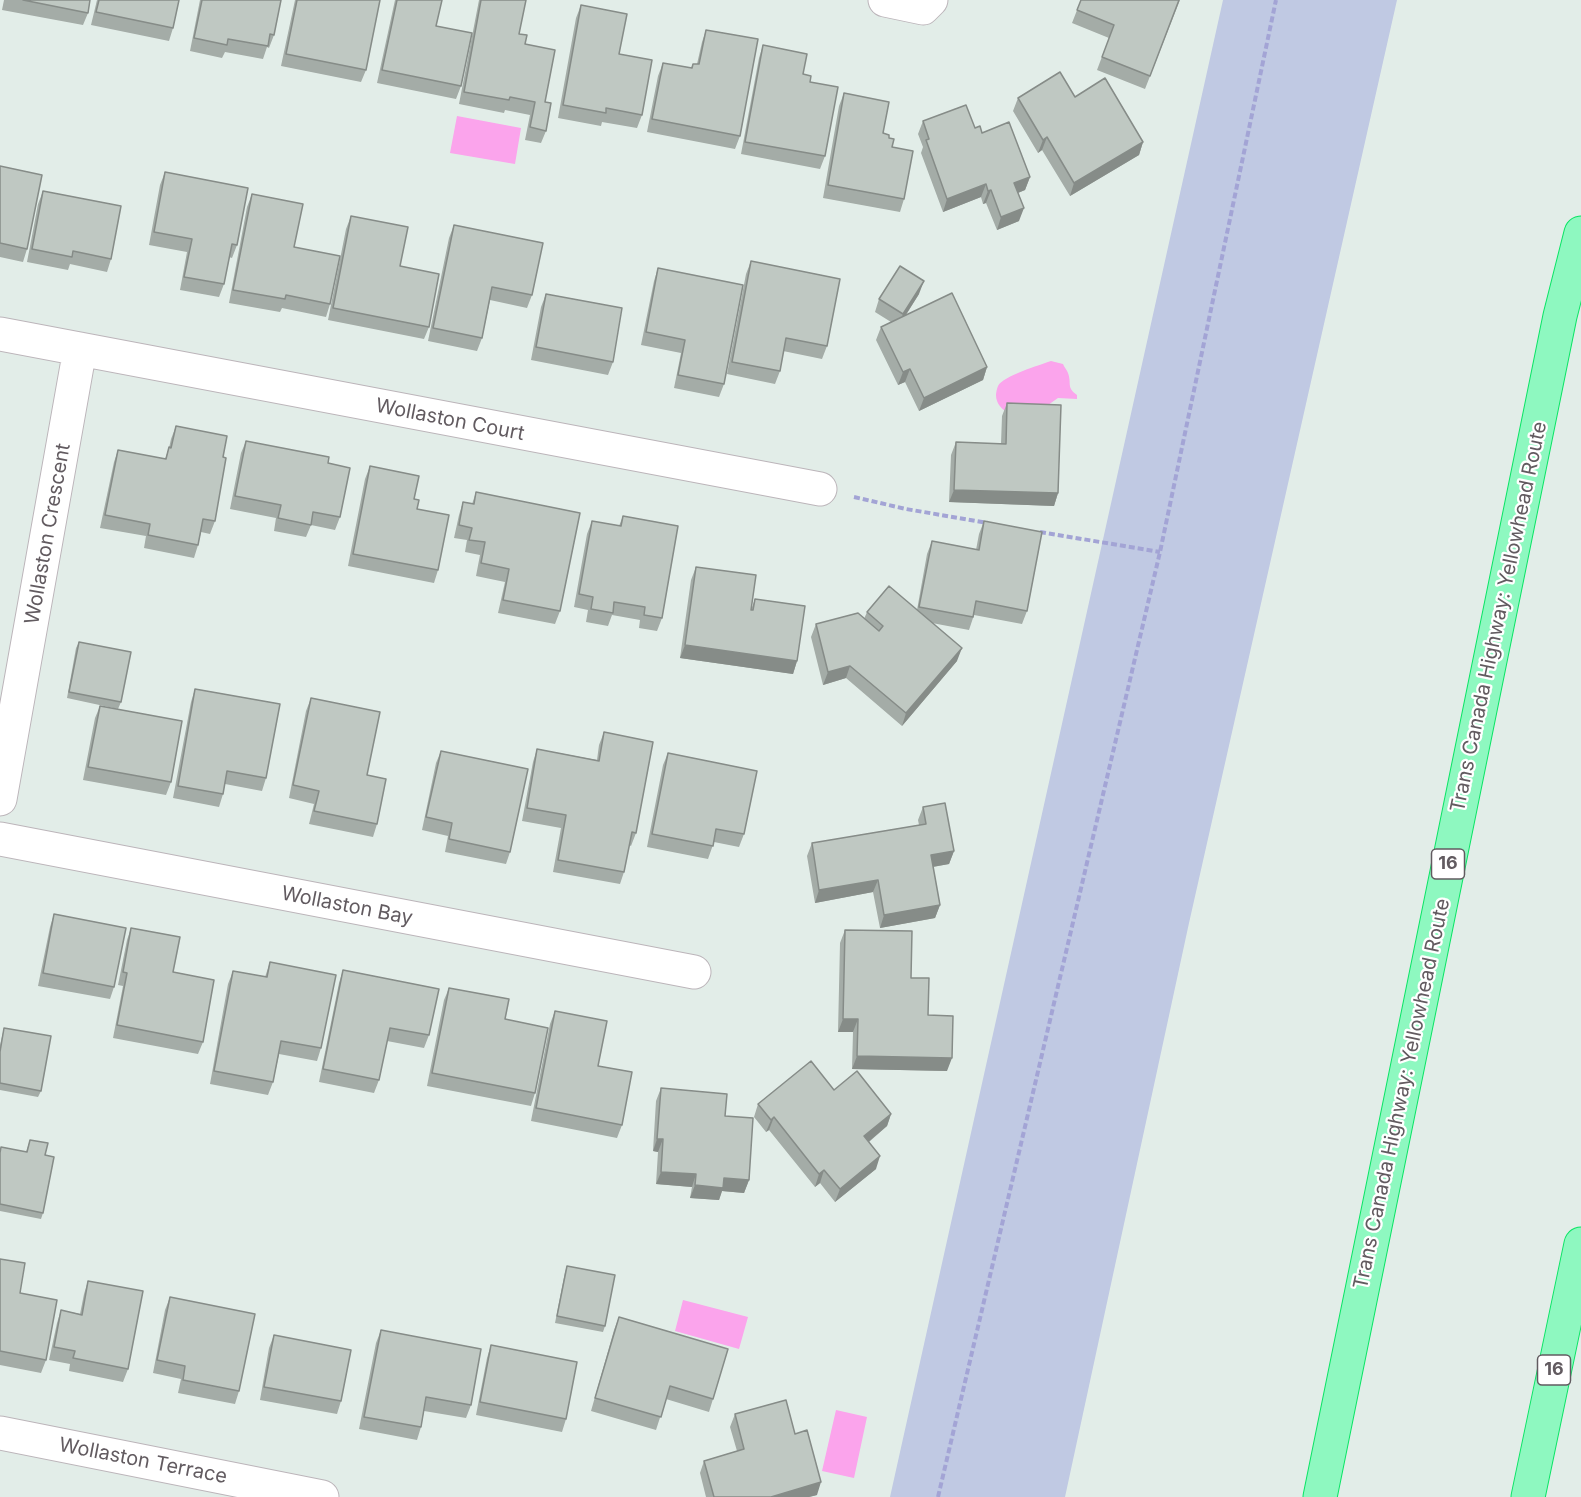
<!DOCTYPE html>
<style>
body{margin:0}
canvas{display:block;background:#e2ede8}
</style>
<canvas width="1581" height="1497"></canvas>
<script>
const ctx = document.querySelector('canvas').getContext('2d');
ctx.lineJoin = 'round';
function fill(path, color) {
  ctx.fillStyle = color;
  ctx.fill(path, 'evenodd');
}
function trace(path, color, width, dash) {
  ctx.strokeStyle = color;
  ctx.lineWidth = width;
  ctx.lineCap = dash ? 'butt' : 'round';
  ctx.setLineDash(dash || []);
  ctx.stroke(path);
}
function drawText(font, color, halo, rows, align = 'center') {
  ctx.font = font + ' Inter,sans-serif';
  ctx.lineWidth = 4.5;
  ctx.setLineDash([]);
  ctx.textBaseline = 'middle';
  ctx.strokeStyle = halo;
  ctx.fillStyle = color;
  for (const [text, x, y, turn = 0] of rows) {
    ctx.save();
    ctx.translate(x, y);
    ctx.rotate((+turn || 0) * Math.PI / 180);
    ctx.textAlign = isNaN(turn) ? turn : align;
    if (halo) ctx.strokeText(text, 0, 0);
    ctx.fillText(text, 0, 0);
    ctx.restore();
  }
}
fill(new Path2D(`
 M1223,0H1397L1189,923L1065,1497H890Z`), '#c0c9e3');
fill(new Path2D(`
 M457,116L521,128L515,164L450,153Z
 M1051,361L1063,364C1064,367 1067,370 1068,373C1072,384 1066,387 1077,395V399L1058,398L1048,405L1009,414C1002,409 996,404 996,395C996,393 997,388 998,386C1003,376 1040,365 1051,361Z
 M683,1300L748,1317L739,1349L675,1331Z
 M836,1410L867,1417L854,1478L822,1471Z`), '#fba4ec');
const street = new Path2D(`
 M885,0L923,8L931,0
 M0,334L820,489
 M0,799L80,349
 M0,839L694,972
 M0,1433L322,1497`);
const highway = new Path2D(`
 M1320,1497L1560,316L1581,233
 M1528,1497L1581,1244`);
trace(street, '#bcb5ba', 35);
trace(highway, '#0be465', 35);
trace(new Path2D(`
 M854,497L906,509L988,523
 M1040,532L1160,552
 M938,1497L1160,552L1276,0`), '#a3a4d5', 4, [6, 3]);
trace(street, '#fff', 33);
trace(highway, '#8ef8c0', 33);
fill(new Path2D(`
 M4,0H90L88,13L83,25L2,10Z
 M97,0H179L173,28L169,41L91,25Z
 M200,0H281L274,35L269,48L267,47L263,59L225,52L222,58L190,51Z
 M295,0H380L366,70L361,82L281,66Z
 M395,0H442L436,26L461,86L456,99L377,83Z
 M479,0H526L519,34L525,44L545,102L546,131L541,143L525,140L530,115L505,110L504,113L459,104Z
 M1081,0H1180L1145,89L1097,70L1109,38L1072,23Z
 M581,5L619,54L642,115L637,128L602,122L601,126L558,118L576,18Z
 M706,30L740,136L735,149L647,132L658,76L663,63L691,68L693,64H697L702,42Z
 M763,45L803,74L825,156L820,169L741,154L759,58Z
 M844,93L883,133L889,138L892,147L904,199L900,212L823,198L839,106Z
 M1075,97L1143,142L1139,155L1070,196L1042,150L1038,153L1013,111L1018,98Z
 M923,121L975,128L982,133L1030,177L1025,190L1018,193L1019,221L997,230L986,203L983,204L981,197L943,212L921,153L923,147L918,134Z
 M0,166L27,249L23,262L0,257Z
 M165,172L237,245L232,258L229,257L224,284L219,297L180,290L187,252L149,245L160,185Z
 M43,191L111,259L107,272L70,264L68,270L27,262L38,204Z
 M252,194L294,247L330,304L326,317L282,308L280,312L229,303L247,207Z
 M351,216L400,266L429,327L424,339L328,320L346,229Z
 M454,225L532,295L527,308L490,300L482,338L477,351L428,341L449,238Z
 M751,261L827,346L822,359L783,351L780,371L775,384L727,374L746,274Z
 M658,268L724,384L719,397L674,388L681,353L641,345L654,281Z
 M546,294L613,362L608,375L531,360L541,307Z
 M919,294L906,315L987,367L983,380L919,411L905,382L898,385L876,340L881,327L891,322L875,312L879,299Z
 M1007,403L1058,493L1054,506L949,502L951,455L956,442L1001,444L1002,416Z
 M176,426L223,457L215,521L210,534L201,532L198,545L194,558L144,548L146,536L100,528L114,462L118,450L165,459L169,448L171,439Z
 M246,441L328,463L340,517L335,530L311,525L306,537L274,531L276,518L230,509L241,453Z
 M370,466L414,499L438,570L434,583L348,566L365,479Z
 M476,492L560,611L555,624L498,613L505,582L476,576L480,555L465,552L467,540L454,538L459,515L463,502L472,504Z
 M623,516L662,618L657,631L639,628L640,620L612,615L608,626L586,622L588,610L574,607L587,534L592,521L619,526Z
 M984,521L1027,611L1022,624L974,615L969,630L932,623L957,661L902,726L846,678L823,685L811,637L816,624L864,619L867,612L917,610L927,554L932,541L976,550L979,534Z
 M696,567L751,610L755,599L797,661L793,674L680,658L691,580Z
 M79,642L121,702L118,709L67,698L76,648Z
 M195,689L266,778L262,791L225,784L223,794L219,807L173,798L191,702Z
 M311,698L367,775L377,824L373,837L309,824L314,804L289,798L306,711Z
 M100,706L171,782L166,795L83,780L95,718Z
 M604,732L636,833L631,846L629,845L624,872L620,884L553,872L561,828L522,821L533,762L537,749L597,760L599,745Z
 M441,751L510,852L506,864L445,852L448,836L422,830L436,763Z
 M668,753L744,834L739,847L714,842L708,859L647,847L663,765Z
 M923,807L954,851L949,864L933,867L940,905L935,918L880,928L873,892L815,903L807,856L812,843L919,825L918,820Z
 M54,914L114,987L110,999L38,986L50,927Z
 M131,928L203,1042L198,1054L113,1038L123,986L118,985L127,940Z
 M845,930L911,978L928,1015L947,1071L852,1069L853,1032H838L840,943Z
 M270,962L321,1048L317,1061L279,1054L273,1082L268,1095L210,1084L228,984L233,971L265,977Z
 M343,970L429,1035L424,1048L387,1041L379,1080L374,1093L319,1082L339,983Z
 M449,988L505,1019L535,1093L531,1106L427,1086L444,1000Z
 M555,1011L598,1066L622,1125L617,1138L531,1121L550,1024Z
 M4,1028L41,1091L38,1097L0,1090V1045Z
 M661,1088L725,1116L749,1180L744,1193L722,1191L719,1200L690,1198L692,1187L656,1184L658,1152L653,1151L656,1101Z
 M834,1090L891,1114L887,1126L869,1142L876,1169L835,1202L820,1183L815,1187L769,1130L766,1132L754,1117L758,1104Z
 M30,1140L45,1155L43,1213L41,1219L0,1211V1151L1,1147L26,1152Z
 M0,1259L20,1293L46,1360L41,1373L0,1365Z
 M567,1266L605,1326L603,1332L555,1323L565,1272Z
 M88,1281L128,1369L123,1382L69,1371L70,1364L49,1360L57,1323L61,1310L80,1314L84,1294Z
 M170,1297L239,1391L235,1404L178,1393L181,1379L153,1373L165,1310Z
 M619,1317L713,1399L709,1412L666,1399L656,1430L591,1411L614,1330Z
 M381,1330L471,1405L466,1418L424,1411L421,1427L417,1440L359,1429L376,1343Z
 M274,1335L341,1401L337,1414L260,1400L269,1348Z
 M491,1345L566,1419L562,1432L476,1415L487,1358Z
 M735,1414L795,1434L817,1495L809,1497H706L700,1473L704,1461L737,1451L730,1427Z`), '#a4aca7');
fill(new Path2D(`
 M1047,137L1042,150L1038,153L1043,140Z
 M1143,142L1139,155L1070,196L1074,183Z
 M1030,177L1025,190L1010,196L1014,183Z
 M986,184L981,197L943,212L947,199Z
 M991,190L986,203L983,204L988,191Z
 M1024,208L1019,221L997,230L1001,217Z
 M924,281L919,294L898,327L903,314Z
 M987,367L983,380L919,411L924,398Z
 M910,369L905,382L898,385L903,372Z
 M954,490L1058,493L1054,506L949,502Z
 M685,645L797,661L793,674L680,658Z
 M962,648L957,661L902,726L906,713Z
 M850,666L846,678L823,685L828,672Z
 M954,851L949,864L926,868L931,855Z
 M878,880L873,892L815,903L819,890Z
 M940,905L935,918L880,928L884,915Z
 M843,1019H858L853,1032H838Z
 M857,1056L952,1058L947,1071L852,1069Z
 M891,1114L887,1126L860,1149L864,1136Z
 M774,1117L769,1130L766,1132L771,1120Z
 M657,1139H663L658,1152L653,1151Z
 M880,1156L876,1169L835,1202L840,1189Z
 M824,1170L820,1183L815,1187L819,1174Z
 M661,1172L696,1174L692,1187L656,1184Z
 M724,1178L749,1180L744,1193L722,1191L719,1200L690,1198L695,1185Z
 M821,1482L817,1495L809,1497H771Z`), '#868c88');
const building = new Path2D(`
 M23,0H90L88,13Z
 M99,0H179L173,28L96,12Z
 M202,0H281L274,35L270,34L268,46L228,39L227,45L194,38Z
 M297,0H380L366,70L286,54Z
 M397,0H442L436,26L472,33L461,86L382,70Z
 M481,0H526L519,34L527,35L525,44L555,50L545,102L551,103L546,131L530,127L535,102L510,97L509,100L464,92Z
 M1081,0H1179L1150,76L1102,57L1114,25L1077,10Z
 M581,5L627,14L619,54L652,60L642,115L606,108V113L563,105Z
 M706,30L758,39L740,136L652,119L663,63L692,68L693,64H699Z
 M763,45L807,54L803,74L811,76L810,82L838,87L825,156L745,142Z
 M1060,72L1075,97L1105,78L1143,142L1074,183L1047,137L1043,140L1018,98Z
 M844,93L889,102L883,133L889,135V138L894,139L892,147L913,151L904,199L828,185Z
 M966,105L975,128L980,126L982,133L1009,122L1030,177L1014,183L1024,208L1001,217L991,190L988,191L986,184L947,199L926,140L929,139L923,121Z
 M0,166L42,175L27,249L0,243Z
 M165,172L248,188L237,245L232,244L224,284L184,277L192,239L154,232Z
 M43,191L121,206L111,259L73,251L72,257L32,249Z
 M252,194L303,204L294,247L340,256L330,304L286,295L285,299L233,290Z
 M351,216L408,227L400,266L439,274L429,327L333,308Z
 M454,225L543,243L532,295L492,287L482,338L433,328Z
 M751,261L840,279L827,346L786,338L780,371L732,362Z
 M900,266L924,281L903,314L879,299Z
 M658,268L743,285L724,384L678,375L685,340L646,332Z
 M952,293L987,367L924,398L910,369L903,372L881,327Z
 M546,294L622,308L613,362L536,347Z
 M1007,403L1061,405L1058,493L954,490L956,442L1006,444Z
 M176,426L227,436L223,457L226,458L215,521L203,519L198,545L148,535L150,524L105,515L118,450L166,459L169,447L171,448Z
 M246,441L329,457L328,463L350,468L340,517L313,512L311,525L278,518L281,505L235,496Z
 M370,466L419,476L414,499L419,500L417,509L449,515L438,570L353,554Z
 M476,492L580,513L560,611L503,600L509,569L481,563L485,542L469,540L472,528L459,525L463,502L474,504Z
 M623,516L678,526L662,618L644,615L645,607L614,602L613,613L591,609L593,597L579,594L592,521L621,526Z
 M984,521L1042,532L1027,611L976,601L973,617L919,607L932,541L979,550Z
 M696,567L756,575L751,610H753L755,599L805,606L797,661L685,645Z
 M889,586L962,648L906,713L850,666L828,672L816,624L858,613L879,631L883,626L867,612Z
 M79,642L131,652L121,702L69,692Z
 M195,689L280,704L266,778L227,771L223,794L178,786Z
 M311,698L380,712L367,775L386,779L377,824L314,811L319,791L293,785Z
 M100,706L182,721L171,782L88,767Z
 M604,732L653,742L636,833L632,832L624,872L558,860L566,815L527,808L537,749L599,761Z
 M441,751L528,769L510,852L449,839L452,823L426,817Z
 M668,753L757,771L744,834L716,829L713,846L652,834Z
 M945,803L954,851L931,855L940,905L884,915L878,880L819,890L812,843L926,824L923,807Z
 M54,914L126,928L114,987L43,973Z
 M131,928L180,937L173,972L214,980L203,1042L117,1025L127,973L123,972Z
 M845,930L912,931L911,978H929L928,1015L953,1016L952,1058L857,1056L858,1019H843Z
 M270,962L336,975L321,1048L281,1041L273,1082L214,1071L233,971L267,977Z
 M343,970L439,989L429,1035L390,1028L379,1080L323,1069Z
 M449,988L509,999L505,1019L548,1028L535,1093L432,1073Z
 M555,1011L607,1021L598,1066L632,1072L622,1125L536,1108Z
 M4,1028L51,1036L41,1091L0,1083V1052Z
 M811,1061L834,1090L857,1071L891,1114L864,1136L880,1156L840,1189L824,1170L819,1174L774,1117L771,1120L758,1104Z
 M661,1088L727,1094L725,1116L753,1118L749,1180L724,1178L723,1188L695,1185L696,1174L661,1172L663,1139H657Z
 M30,1140L48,1143L45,1155L54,1157L43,1213L0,1204V1153L1,1147L27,1152Z
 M0,1259L25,1263L20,1293L57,1300L46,1360L0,1351Z
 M567,1266L615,1275L605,1326L557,1316Z
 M88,1281L143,1291L128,1369L73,1358L75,1351L54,1347L61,1310L82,1315Z
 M170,1297L255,1314L239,1391L183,1380L185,1366L157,1360Z
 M619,1317L728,1349L713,1399L670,1386L661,1417L595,1398Z
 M381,1330L481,1349L471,1405L426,1397L421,1427L364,1417Z
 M274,1335L351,1350L341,1401L264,1387Z
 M491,1345L577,1362L566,1419L480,1402Z
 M786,1400L795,1434L807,1430L821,1482L771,1497H714L704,1461L744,1449L735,1414Z`);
fill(building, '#bfc8c2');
trace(building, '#868c88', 1.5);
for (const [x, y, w] of [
 [1448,864,33],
 [1554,1370,33]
]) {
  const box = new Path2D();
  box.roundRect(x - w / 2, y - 15, w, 30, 4.5);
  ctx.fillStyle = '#fff';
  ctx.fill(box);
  trace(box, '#625b60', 1.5);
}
drawText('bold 18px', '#625b60', null, [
 ["16",1448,864],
 ["16",1554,1370]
]);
drawText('20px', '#625b60', '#fff', [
 ["Wollaston Court",450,420,11],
 ["Wollaston Crescent",48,534,-80],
 ["Trans Canada Highway: Yellowhead Route",1499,617,-78],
 ["Wollaston Bay",347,906,11],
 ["Trans Canada Highway: Yellowhead Route",1402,1094,-78],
 ["Wollaston Terrace",143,1461,11]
]);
</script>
